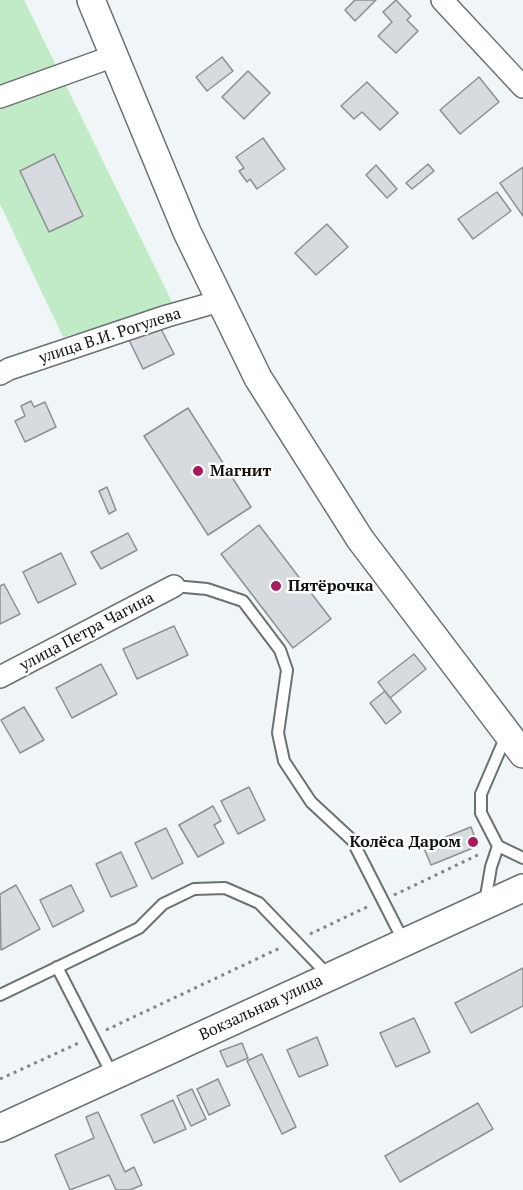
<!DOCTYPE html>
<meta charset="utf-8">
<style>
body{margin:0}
canvas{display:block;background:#f0f6f7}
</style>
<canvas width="523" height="1190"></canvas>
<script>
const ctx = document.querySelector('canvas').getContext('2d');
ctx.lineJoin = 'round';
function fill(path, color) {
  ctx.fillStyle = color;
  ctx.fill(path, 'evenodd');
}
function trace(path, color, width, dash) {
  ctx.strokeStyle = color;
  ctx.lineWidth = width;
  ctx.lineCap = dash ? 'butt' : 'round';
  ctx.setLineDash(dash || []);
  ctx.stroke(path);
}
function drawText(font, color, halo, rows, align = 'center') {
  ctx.font = font + ' "PT Serif",serif';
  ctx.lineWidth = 5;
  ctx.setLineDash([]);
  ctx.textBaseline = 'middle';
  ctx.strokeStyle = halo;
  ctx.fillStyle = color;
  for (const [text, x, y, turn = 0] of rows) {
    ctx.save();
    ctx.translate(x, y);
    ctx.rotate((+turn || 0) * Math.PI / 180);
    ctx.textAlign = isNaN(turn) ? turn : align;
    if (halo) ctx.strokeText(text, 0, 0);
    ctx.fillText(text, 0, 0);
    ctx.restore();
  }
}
fill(new Path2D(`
 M0,0H24L174,306L63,337L0,204Z`), '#c1eac6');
const building = new Path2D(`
 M355,0H376L355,21L345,10Z
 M396,0L411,16L407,20L418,31L396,53L378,36L392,22L383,12Z
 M222,57L233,71L207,91L196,77Z
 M248,71L270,93L244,119L222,97Z
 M479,77L499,102L460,134L440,110Z
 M367,82L398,113L380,130L362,112L354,119L341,106Z
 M263,138L285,169L257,189L250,179L247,182L239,171L244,168L236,157Z
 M54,154L83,216L49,232L20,171Z
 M428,164L434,171L412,189L406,183Z
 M376,165L397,189L387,198L366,175Z
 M523,167V216L500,183Z
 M497,192L511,211L473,239L458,219Z
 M327,224L348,247L316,275L295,253Z
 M159,325L174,354L143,369L129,340Z
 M31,401L34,407L45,402L56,427L25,442L15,421L25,416L21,406Z
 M188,408L251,507L208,535L144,436Z
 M107,487L116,510L109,514L99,491Z
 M259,525L331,619L293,648L221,554Z
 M128,533L137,550L101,569L91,552Z
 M61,553L76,584L38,603L23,572Z
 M4,584L20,614L0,624V586Z
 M174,626L188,655L137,679L123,649Z
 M414,654L426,669L390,698L378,682Z
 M101,664L117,694L72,718L56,688Z
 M385,691L401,712L386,724L370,703Z
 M24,707L44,740L20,753L1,720Z
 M249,787L265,820L238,834L221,801Z
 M213,806L221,821L214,825L224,843L198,857L179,825Z
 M471,827L478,846L431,865L423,846Z
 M166,828L183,863L152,879L135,843Z
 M121,852L137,886L111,897L96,864Z
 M16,885L40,929L1,950L0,894Z
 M71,885L84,911L53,927L40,900Z
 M523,968V1006L471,1033L455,1003Z
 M414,1018L430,1052L396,1067L380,1033Z
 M317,1037L328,1065L299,1077L287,1050Z
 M242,1043L248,1058L227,1067L220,1051Z
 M262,1054L296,1127L282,1134L247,1061Z
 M218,1079L230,1105L209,1115L197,1089Z
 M192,1089L206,1119L191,1126L177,1096Z
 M173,1100L186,1129L154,1143L141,1115Z
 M478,1103L493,1129L400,1182L385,1156Z
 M98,1112L125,1172L134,1167L142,1185L130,1190H116L109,1175L70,1190L55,1155L94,1138L86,1117Z`);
fill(building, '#d7dbdf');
trace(building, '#8c9093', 1.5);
const service = new Path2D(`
 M174,586L207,589L243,601L280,650L287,670L278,733L284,761L311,802L352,840L404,942
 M506,736L481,794V813L498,846L523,858
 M485,902L491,867L498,846
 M57,967L113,1076
 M0,995L139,928L163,904L194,889L225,888L259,903L329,976`);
const minor = new Path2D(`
 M442,0L523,87
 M0,97L114,56
 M0,374L9,369L167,316L220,301
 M0,677L174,586`);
const tertiary = new Path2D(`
 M91,0L187,232L258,378L360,539L523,754
 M0,1128L523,888`);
trace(service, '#6b7071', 14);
trace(minor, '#6b7071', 24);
trace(tertiary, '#6b7071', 30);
trace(new Path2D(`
 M394,895L480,854
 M310,934L369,906
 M106,1030L282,947
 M0,1079L81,1042`), '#818585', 3, [3, 4.5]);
trace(service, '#fff', 10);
trace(minor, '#fff', 21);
trace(tertiary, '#fff', 27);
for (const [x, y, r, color] of [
 [198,471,6,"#a71a5c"],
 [276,586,6,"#a71a5c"],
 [473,842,6,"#a71a5c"]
]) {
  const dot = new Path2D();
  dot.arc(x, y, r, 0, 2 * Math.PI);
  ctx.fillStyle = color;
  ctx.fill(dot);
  trace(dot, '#fff', 2);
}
drawText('16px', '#101212', '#fff', [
 ["улица В.И. Рогулева",110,336,-18],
 ["улица Петра Чагина",87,632,-28],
 ["Вокзальная улица",261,1008,-25]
]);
drawText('bold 16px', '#101212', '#fff', [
 ["Магнит",210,471],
 ["Пятёрочка",288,586],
 ["Колёса Даром",461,842,"right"]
], 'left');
</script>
